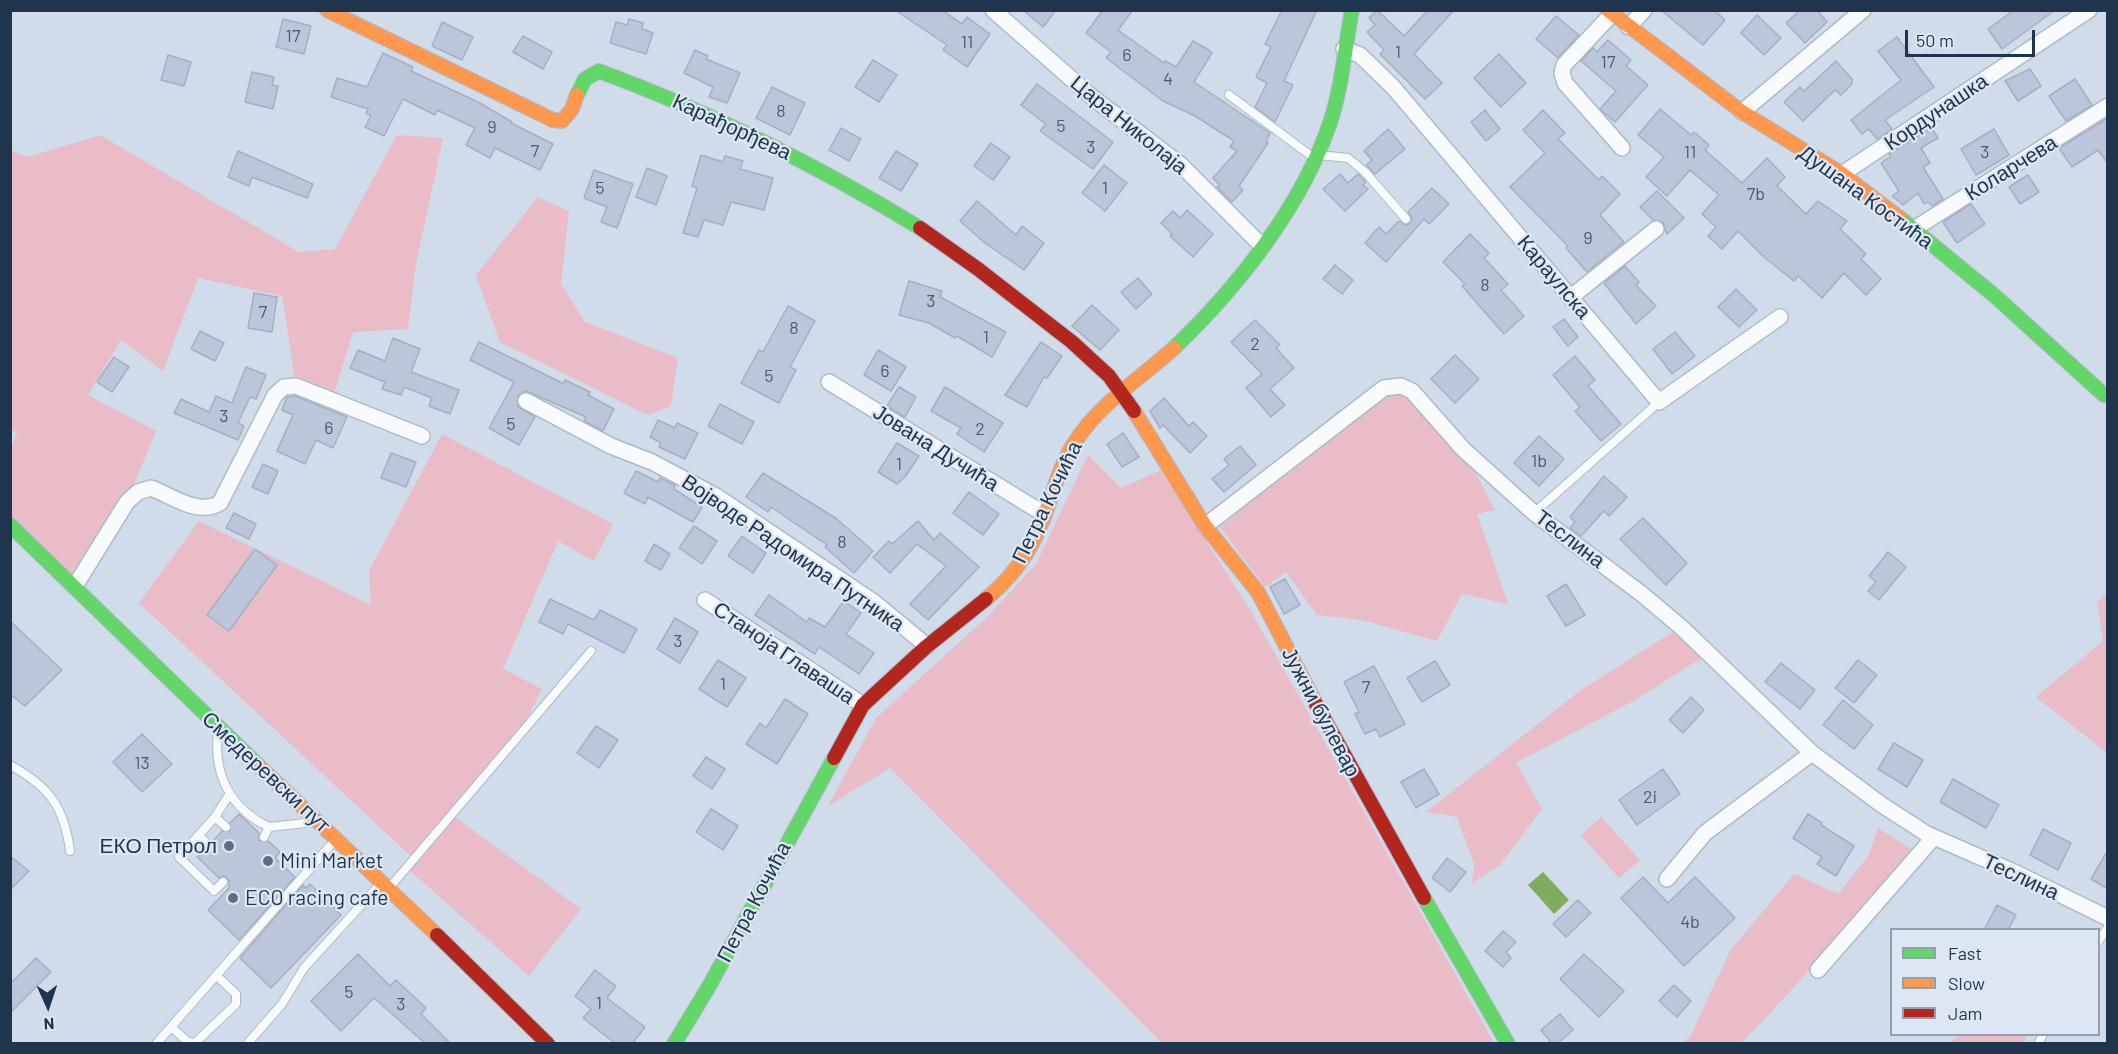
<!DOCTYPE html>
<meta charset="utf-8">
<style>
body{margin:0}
#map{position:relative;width:2118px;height:1054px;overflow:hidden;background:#d0dcea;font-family:Barlow,sans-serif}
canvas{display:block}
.frame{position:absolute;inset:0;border:12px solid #1f354d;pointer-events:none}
.legend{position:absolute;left:1890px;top:928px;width:210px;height:108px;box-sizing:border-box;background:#dde7f4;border:2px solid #91a0b1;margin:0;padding:8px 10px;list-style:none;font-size:18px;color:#1f354d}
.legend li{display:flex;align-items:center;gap:12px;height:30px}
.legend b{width:30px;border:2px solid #91a0b1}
.north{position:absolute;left:18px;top:976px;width:60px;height:60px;-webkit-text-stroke:4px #dde7f4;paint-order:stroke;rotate:177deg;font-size:16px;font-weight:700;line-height:24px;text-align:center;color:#1f354d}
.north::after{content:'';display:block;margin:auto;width:21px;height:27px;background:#1f354d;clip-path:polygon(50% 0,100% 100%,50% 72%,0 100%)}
.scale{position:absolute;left:1905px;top:30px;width:130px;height:27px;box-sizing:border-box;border:3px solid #1f354d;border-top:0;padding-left:8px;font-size:18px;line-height:21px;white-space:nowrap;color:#1f354d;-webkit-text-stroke:4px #dde7f4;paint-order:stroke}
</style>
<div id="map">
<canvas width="2118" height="1054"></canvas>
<div class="frame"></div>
<ul class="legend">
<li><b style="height:8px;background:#63d668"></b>Fast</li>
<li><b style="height:8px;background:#ff974d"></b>Slow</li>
<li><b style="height:8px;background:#b3261e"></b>Jam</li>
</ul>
<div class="north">N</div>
<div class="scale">50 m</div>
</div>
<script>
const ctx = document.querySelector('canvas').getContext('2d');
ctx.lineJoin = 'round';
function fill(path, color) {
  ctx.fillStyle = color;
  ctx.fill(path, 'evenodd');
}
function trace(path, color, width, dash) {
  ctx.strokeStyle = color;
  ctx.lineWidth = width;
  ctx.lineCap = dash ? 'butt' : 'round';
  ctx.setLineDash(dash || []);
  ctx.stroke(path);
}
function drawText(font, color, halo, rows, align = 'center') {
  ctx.font = font + ' Barlow,sans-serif';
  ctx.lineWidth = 4.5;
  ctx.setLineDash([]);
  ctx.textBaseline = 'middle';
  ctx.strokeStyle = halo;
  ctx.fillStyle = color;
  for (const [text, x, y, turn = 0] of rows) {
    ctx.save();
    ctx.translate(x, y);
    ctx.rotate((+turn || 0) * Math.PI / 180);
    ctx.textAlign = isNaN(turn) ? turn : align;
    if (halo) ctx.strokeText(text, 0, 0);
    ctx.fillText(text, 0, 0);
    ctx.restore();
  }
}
fill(new Path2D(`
 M100,135L299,252L335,249L397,135L443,138L416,264L408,329L353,332L332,401L296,386L282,296L198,278L163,371L121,340L88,395L156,431L127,502L75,586L11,525V448L17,433L10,428V150L28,157Z
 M538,197L569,211L561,284L585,322L678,358L671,406L648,415L500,342L476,275Z
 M1401,386L1463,449L1495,510L1477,514L1508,604L1462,594L1437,641L1362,620L1317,615L1286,572L1265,587L1220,527L1384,388Z
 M442,434L613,524L594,561L558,541L503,669L542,689L515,742L452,815L581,909L529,976L407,868L414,859L139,603L199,521L371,605L369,571Z
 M1088,455L1121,488L1161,470L1252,613L1494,1043H1162L890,768L828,806L876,718L988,616L1036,564Z
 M2107,592V753L2036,697L2103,641L2097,603Z
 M1681,627L1708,654L1635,700L1516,763L1542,809L1500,865L1472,883L1474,864L1457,817L1426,812L1581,690Z
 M1601,817L1640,860L1619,878L1581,835Z
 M1878,828L1914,851C1855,914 1802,983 1741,1043L1680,1044L1690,1037L1730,951L1794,874L1838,894L1869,855Z
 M1961,1035V1034L2028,1035L2023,1043H1949Z`), '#e9bcc7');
fill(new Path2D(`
 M1543,872L1569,900L1554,914L1528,885Z`), '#7fac5d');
const building = new Path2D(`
 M895,10H942L962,24L967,17L990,34L967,67L943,50L947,45Z
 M1023,10H1056L1043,27Z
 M1103,10H1133L1118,30L1164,63L1165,61L1176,67L1193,41L1209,50L1212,53L1194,82L1270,133L1266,142L1268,143L1239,186L1243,190L1232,202L1217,187L1220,185L1213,178L1237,151L1230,147L1234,141L1195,116L1163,101L1106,58L1111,52L1086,33Z
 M1282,10H1317L1284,81L1293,85L1275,122L1255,107L1267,83L1256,77L1271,47L1265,44Z
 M1377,10L1404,36L1428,10H1454L1414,54L1442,83L1425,99L1380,54L1384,50L1367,32L1375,25L1369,18Z
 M1661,10H1714L1725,20L1703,45Z
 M1800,10H1817L1827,22L1805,43L1786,23Z
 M2014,10H2055L2002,49L1988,29Z
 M1757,15L1781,38L1764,55L1741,33Z
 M1556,16L1579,35L1558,58L1536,39Z
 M283,19L311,26L304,54L276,47Z
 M629,19L643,23L642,29L653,33L646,54L610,43L616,22L627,25Z
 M442,22L473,37L462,60L432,46Z
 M523,36L552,52L543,69L513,52Z
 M1897,37L1934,87L1885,120L1892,129L1877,139L1869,129L1862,134L1851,120L1901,80L1878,51Z
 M1608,40L1631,60L1626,66L1648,85L1615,122L1600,109L1616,91L1581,61L1593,48L1597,52Z
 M695,50L708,56L706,59L740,73L727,103L709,97L713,87L684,73Z
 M383,53L413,67L411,71L478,102L512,122L511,123L553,144L540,170L495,148L490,158L466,145L475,128L437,110L435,115L403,99L384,136L365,127L371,116L366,113L368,109L331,97L337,78L367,87Z
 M1499,54L1526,83L1501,107L1474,78Z
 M168,55L191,62L184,86L161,80Z
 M873,60L897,75L879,102L855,87Z
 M1836,61L1852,79V84L1841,95L1835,90L1803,121L1784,102L1800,87L1804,91Z
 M2030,69L2041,86L2018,101L2005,81Z
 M252,72L274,77L272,85L278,86L273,109L245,102Z
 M2075,79L2092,105L2066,121L2049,96Z
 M1037,84L1113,142L1093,169L1040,131L1046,124L1021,105Z
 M772,87L805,103L790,135L756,118Z
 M1660,109L1691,135L1694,132L1709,145L1705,150L1742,183L1767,158L1785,177L1777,186L1806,214L1818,201L1847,221L1840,229L1866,254L1861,259L1881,279L1866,295L1844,273L1822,298L1798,276L1794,281L1764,257L1738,231L1722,249L1708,236L1716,227L1702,214L1719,195L1690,170L1667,196L1646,177L1664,157L1638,135Z
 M1485,110L1500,129L1486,141L1471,122Z
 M1543,110L1565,133L1558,139L1599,180L1602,176L1620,194L1600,215L1624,242L1587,272L1566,248L1568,246L1510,187L1545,153L1523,130Z
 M2108,118V164L2098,150L2072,167L2059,148Z
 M1931,127L1938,138L1921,148L1930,163L1923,167L1943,199L1932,206L1928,202L1924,204L1918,193L1903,205L1892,196L1899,191L1881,163L1891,156L1889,154Z
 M841,128L861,139L849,161L829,150Z
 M1388,129L1405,149L1375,174L1366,165L1372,160L1364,151Z
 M1994,129L2009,155L1976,175L1961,149Z
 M991,143L1010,157L993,180L974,166Z
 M238,151L313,184L307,198L252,177L249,186L228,177Z
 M896,151L918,164L901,191L879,178Z
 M701,155L723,162L725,156L743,161L740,169L773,178L764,210L731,202L723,225L704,220L698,237L683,233L697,188L692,186Z
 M1104,165L1127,183L1105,211L1082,193Z
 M647,168L667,176L656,205L636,197Z
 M594,170L633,184L617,228L601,222L607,207L584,198Z
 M1340,174L1348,183L1358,174L1366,182L1363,185L1368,189L1345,211L1323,189Z
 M2028,175L2039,192L2020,204L2009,187Z
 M1432,188L1449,204L1429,224L1424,219L1386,262L1365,243L1379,227L1386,234L1399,221L1405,225L1409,224L1412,218L1408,212Z
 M1657,191L1684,218L1667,234L1663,222L1653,220L1640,207Z
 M977,201L1016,235L1022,226L1044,243L1024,270L985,243L960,221Z
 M1971,204L1985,224L1957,243L1943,222Z
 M1187,210L1213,234L1193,257L1170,236L1172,234L1161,223L1173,211L1180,218Z
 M1470,234L1489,253L1484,258L1508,284L1501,290L1524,316L1504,334L1462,286L1465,284L1443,262Z
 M1335,265L1353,280L1342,294L1323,279Z
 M1625,266L1639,282L1636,285L1656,306L1636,324L1604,283Z
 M1138,278L1152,294L1136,309L1121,292Z
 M909,281L942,291L940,297L1006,332L992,357L957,336L955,338L929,323L899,315Z
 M1736,289L1757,310L1739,327L1718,307Z
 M254,293L277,297L272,332L248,328Z
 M1092,305L1119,330L1100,350L1072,326Z
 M788,306L815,321L790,367L796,370L779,403L741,383L759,350L763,352Z
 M1564,319L1578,337L1568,346L1553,327Z
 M1255,320L1280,345L1276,348L1294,368L1270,389L1285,405L1271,417L1246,388L1262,374L1231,342Z
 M200,331L224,343L215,361L191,349Z
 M1675,332L1695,356L1672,374L1653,349Z
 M393,338L420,349L411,372L459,390L450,414L429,406L432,398L404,387L401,395L382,389L385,382L350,368L358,350L385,361Z
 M479,342L564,384L565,380L590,392L588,395L614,409L603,431L584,421L586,417L526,391L518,396V406L535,417L519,445L489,428L514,382L470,360Z
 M1041,342L1062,356L1047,378L1044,377L1027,407L1005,395Z
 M878,350L906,367L891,391L864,375Z
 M1455,355L1479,379L1455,403L1431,379Z
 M1575,356L1595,380L1588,386L1621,424L1601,441L1575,411L1580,407L1553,375Z
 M114,357L129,367L112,392L97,382Z
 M246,367L266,375L256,399L250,397L238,423L244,426L238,440L174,413L181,399L209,412L216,396L232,403Z
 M899,387L916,397L905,417L887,406Z
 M945,387L1003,423L984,452L957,434L961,428L931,411Z
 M295,396L347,417L333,448L316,440L305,464L277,451L293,415L282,410L287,397Z
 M1164,398L1189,426L1193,422L1207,436L1190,453L1163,425L1160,428L1150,411Z
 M720,404L754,422L742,444L708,426Z
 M658,420L675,428L677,423L698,433L685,459L659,447L661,443L650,437Z
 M1123,433L1139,457L1122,467L1107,444Z
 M1539,436L1564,459L1539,486L1514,463Z
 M897,443L919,456L905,477L897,484L878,472Z
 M1240,446L1256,465L1224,492L1212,479L1229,465L1224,459Z
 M391,453L416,462L406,487L381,478Z
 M263,464L278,471L268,494L252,487Z
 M636,471L658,482L660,478L675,485L674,489L702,507L693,522L648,497L645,504L624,493Z
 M763,473L837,519L873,551L854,573L825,547L827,545L771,507L768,512L746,497Z
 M1604,476L1627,497L1609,516L1604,511L1581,536L1570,528L1575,522L1570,517Z
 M969,492L999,514L983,535L953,513Z
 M234,513L256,524L249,539L226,528Z
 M1643,518L1687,563L1666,585L1620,539Z
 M918,521L934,540L940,533L979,567L928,620L910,604L946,566L917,544L890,573L873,557L889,541L892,544Z
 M694,526L717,541L702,564L679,548Z
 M742,536L766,553L753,573L728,556Z
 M654,544L670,554L661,570L645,561Z
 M255,549L277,565L229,631L207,615Z
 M1888,552L1906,567L1879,600L1868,591L1876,582L1869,576Z
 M1285,579L1300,605L1284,614L1270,587Z
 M1566,584L1585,615L1566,626L1547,596Z
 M769,595L807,622L809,618L825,627L844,601L861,613L846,634L874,653L859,674L819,647L815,654L755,615Z
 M550,599L594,620L600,610L637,629L624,653L568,624L563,634L539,622Z
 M675,618L698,632L680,663L657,649Z
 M10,621L62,670L25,706L10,694Z
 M718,660L746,678L727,707L699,689Z
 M1858,660L1877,675L1854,703L1835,688Z
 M1435,661L1450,685L1422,702L1407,678Z
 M1781,663L1815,690L1800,709L1765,682Z
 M1374,666L1405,724L1380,737L1376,729L1365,734L1355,714L1359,712L1344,682Z
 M1691,697L1704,710L1683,733L1669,720Z
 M785,699L808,714L777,764L746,744L760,723L766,728Z
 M1843,700L1873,725L1854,749L1823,725Z
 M596,726L618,740L599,768L577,753Z
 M142,734L172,764L142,792L113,762Z
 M1894,743L1923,760L1907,787L1878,769Z
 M706,757L725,769L712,789L693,776Z
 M1424,769L1439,794L1416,808L1401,782Z
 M1663,769L1680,794L1637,825L1619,800Z
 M1953,779L1999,805L1986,828L1940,802Z
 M711,809L738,826L723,850L696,832Z
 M239,814L259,833V841H268L280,852L275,858L295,877L239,940L208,910L229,888V880L224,876L219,878L197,857L205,849H213V841L222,831H230V823Z
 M1808,814L1822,823L1821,825L1854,846L1836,876L1817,864L1822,857L1793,838Z
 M2043,829L2071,843L2058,870L2030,855Z
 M2108,850V889L2091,879Z
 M10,856L29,871L10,890Z
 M1447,858L1466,872L1450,892L1432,878Z
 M1643,877L1668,903L1695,877L1735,918L1684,966L1621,898Z
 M310,884L341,915L271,988L240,958L303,885L306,888Z
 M1578,900L1591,913L1566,937L1553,924Z
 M1997,905L2016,915L2008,930H1984Z
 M1503,931L1516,942L1506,952L1511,958L1503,967L1485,951Z
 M358,954L390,986L396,980L426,1008L421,1014L451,1044H426L374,998L341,1031L311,1001Z
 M1584,954L1624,991L1599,1017L1560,979Z
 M36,958L51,972L10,1013V984Z
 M595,970L616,986L607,998L645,1027L632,1044H616L583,1018L591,1009L575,996Z
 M1674,985L1691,1001L1677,1017L1659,1001Z
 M1560,1014L1573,1030L1557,1044H1552L1541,1030Z`);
fill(building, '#bcc6da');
trace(building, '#a6aec1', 1.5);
const lane = new Path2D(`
 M1229,95L1314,158
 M1319,155L1348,158L1365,172L1406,219
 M1534,513L1659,402
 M218,733C213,775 231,809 269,827L315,822
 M10,765C50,787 64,807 70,851
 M215,817L226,827
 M199,836L209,845
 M264,837L269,827
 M223,882L214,891L179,857L215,817L229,795
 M390,887L591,651
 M2098,942L2108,927
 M171,1027L188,1042L195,1043L236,1004V994L217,976
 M156,1044L335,840
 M247,1044L282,1004L304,968L382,882
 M2038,1044L2043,1034`);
const street = new Path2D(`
 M993,10L1092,97L1182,166L1261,245
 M1612,14L1564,65L1562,73L1565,83L1622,148
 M1629,27L1644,10
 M1344,49L1360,55L1393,87L1659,402L1780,317
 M1742,112L1863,10
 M1842,174L2089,10
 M1914,229L2108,106
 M1571,297L1656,229
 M829,382L1044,514
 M526,401L611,446L652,462L716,496L875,603L927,646
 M1205,526L1384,388L1401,386L1412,391L1463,449L1534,513L1643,595L1681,627L1812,753L1882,805L1927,834L2014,872L2108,918
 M75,586L127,502L138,492L151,488C173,496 197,516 220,503L275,395L284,387L296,386L422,436
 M705,600L863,705
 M1667,879L1705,833L1812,753
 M1818,970L1934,837`);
const fast = new Path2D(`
 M577,95L585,79L599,71C712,113 817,165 920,228
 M1900,218L1996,297L2104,395H2108
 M1174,348C1238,287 1301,207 1330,123C1342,87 1345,47 1352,10
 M10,525L260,767
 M1424,898L1508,1044
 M674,1044L708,988L834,758`);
const slow = new Path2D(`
 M327,10L553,120L562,121L572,109L577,95
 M1608,10L1742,112L1842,174L1900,218
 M1134,411L1205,526L1258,592L1316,704
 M986,599C1010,579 1028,556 1040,527C1052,499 1058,468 1075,442C1100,403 1140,379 1174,348
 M260,767L437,935`);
const jam = new Path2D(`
 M920,228L978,269L1072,342L1109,376L1134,411
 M1316,704L1424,898
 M834,758L863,705L926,647L986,599
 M437,935L548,1044`);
trace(lane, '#abbacc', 10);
trace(street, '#abbacc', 18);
trace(fast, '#abbacc', 16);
trace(slow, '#abbacc', 16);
trace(jam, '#abbacc', 16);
trace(new Path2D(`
 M10,15L13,10`), '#b6bec5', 3, [3, 3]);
trace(lane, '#f8fafc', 8);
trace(street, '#f8fafc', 15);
trace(fast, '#63d668', 14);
trace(slow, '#ff974d', 14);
trace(jam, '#b3261e', 14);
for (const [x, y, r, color] of [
 [229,846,6,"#5d6f84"],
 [268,861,6,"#5d6f84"],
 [233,898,6,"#5d6f84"]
]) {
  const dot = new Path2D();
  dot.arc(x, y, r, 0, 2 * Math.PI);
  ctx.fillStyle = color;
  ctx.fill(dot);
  trace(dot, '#dde7f4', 2);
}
drawText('18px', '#4a5c73', null, [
 ["17",293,36],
 ["11",967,42],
 ["1",1398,52],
 ["6",1127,55],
 ["17",1608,62],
 ["4",1168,79],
 ["8",781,111],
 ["5",1061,126],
 ["9",492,127],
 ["3",1091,147],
 ["7",535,151],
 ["11",1690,152],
 ["3",1985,152],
 ["5",600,188],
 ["1",1105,188],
 ["7b",1756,194],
 ["9",1588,238],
 ["8",1485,285],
 ["3",931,301],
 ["7",263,312],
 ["8",794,328],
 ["1",986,337],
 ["2",1255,344],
 ["6",885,371],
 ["5",769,376],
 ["3",224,416],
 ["5",511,424],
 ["6",329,428],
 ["2",980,429],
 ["1b",1539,461],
 ["1",899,464],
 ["8",842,542],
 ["3",678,641],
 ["1",723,684],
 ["7",1366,687],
 ["13",142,763],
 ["2i",1650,797],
 ["4b",1690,922],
 ["5",349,992],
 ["1",599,1003],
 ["3",401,1004]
]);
drawText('21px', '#1f354d', '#dde7f4', [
 ["Кордунашка",1936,112,-34],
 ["Цара Николаја",1129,125,39],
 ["Карађорђева",732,127,25],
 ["Коларчева",2011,168,-32],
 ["Душана Костића",1866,197,36],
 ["Караулска",1554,277,50],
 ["Јована Дучића",936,448,32],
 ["Петра Кочића",1047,502,-64],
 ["Теслина",1570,539,37],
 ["Војводе Радомира Путника",793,553,34],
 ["Станоја Главаша",784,653,34],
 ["Јужни булевар",1321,712,62],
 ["Смедеревски пут",266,772,43],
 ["Теслина",2021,877,25],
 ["Петра Кочића",754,902,-62]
]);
drawText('21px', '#1f354d', '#dde7f4', [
 ["ЕКО Петрол",217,846,"right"],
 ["Mini Market",280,861],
 ["ECO racing cafe",245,898]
], 'left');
</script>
